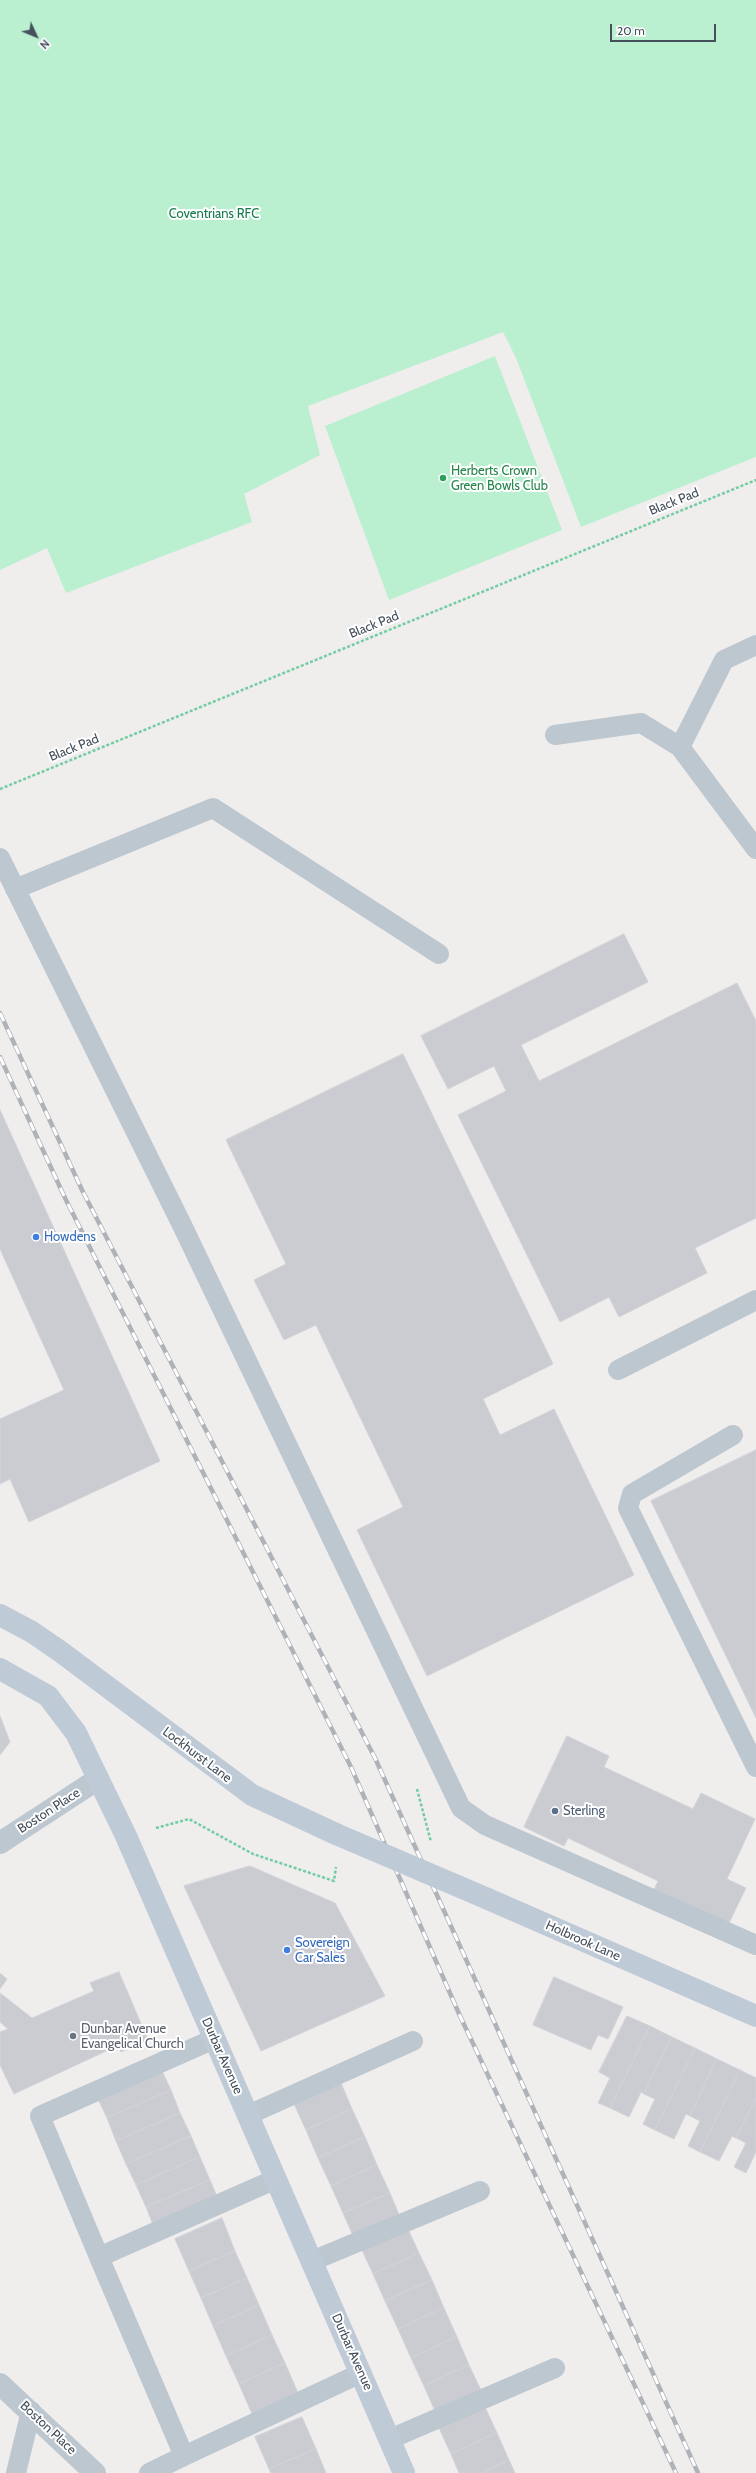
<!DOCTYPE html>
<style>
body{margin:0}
#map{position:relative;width:756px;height:2473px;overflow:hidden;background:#f0eded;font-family:Cabin,sans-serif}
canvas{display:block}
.north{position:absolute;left:16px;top:16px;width:40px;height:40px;-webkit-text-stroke:3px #fff;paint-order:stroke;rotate:134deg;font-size:11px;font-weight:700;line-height:16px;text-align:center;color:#45505b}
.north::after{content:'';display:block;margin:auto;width:14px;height:18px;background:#45505b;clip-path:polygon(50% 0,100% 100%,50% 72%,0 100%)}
.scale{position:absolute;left:610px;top:24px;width:106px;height:18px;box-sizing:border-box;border:2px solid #45505b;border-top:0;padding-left:5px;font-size:12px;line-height:14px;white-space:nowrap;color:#45505b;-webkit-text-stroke:3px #fff;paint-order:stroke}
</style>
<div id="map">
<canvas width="756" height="2473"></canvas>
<div class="north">N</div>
<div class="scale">20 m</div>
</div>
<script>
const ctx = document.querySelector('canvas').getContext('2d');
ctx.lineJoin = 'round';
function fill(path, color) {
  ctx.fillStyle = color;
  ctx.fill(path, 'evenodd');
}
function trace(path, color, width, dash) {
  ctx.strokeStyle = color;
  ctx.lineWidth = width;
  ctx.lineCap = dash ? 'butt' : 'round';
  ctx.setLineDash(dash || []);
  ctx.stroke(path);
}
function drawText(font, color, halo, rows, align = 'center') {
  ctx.font = font + ' Cabin,sans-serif';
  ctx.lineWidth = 4;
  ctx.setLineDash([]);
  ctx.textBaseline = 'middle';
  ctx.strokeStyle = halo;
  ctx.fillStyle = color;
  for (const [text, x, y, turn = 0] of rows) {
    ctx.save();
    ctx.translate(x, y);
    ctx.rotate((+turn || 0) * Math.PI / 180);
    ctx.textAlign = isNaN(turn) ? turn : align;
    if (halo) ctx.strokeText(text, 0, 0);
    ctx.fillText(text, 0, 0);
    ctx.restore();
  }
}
fill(new Path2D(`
 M0,0H756V457L581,527L516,358L503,332L308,406L320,455L244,494L252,522L66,593L47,548L0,570Z
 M495,356L562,530L389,600L325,426Z`), '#baefd0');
const building = new Path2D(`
 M624,934L648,982L521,1045L539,1081L737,983L756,1021V1218L695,1248L707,1273L619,1317L609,1297L560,1322L458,1115L506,1091L494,1066L448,1089L421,1036Z
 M403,1054L553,1364L483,1399L500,1435L554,1409L634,1575L427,1676L357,1530L403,1507L316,1325L284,1340L254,1280L286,1264L226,1140Z
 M0,1110L160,1461L29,1522L10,1479L0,1484V1419L64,1390L0,1249Z
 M756,1450V1718L651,1501Z
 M0,1716L10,1742L0,1755Z
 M567,1736L609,1756L604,1767L693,1809L701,1793L755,1819L727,1879L746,1888L728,1925L654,1890L658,1881L568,1838L564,1846L524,1827Z
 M250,1866L335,1903L385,1996L261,2051L184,1886Z
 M119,1972L148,2040L121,2052L119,2045L14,2094L0,2065V2032L8,2029L0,2022V1993L32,2018L94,1991L90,1983Z
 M0,1973L7,1979L0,1989Z
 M554,1977L623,2007L608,2039L598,2035L591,2050L533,2025Z
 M627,2016L650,2026L610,2108L598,2103L610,2078L599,2072Z
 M650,2026L672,2037L644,2094L641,2092L629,2117L610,2108Z
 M672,2037L695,2048L655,2130L643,2124L655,2099L644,2094Z
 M695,2048L717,2059L690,2116L686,2114L674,2139L655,2130Z
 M717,2059L740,2070L700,2152L688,2146L700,2121L690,2116Z
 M740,2070L756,2078V2098L736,2138L732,2136L719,2161L700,2152Z
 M162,2071L171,2090L107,2118L98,2099Z
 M341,2083L352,2109L306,2130L294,2104Z
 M171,2090L180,2113L116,2141L107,2118Z
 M756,2098V2152L746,2173L734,2167L746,2143L736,2138Z
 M352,2109L365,2137L318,2158L306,2130Z
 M180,2113L191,2136L126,2164L116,2141Z
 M191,2136L200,2157L136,2185L126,2164Z
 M365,2137L377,2165L331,2186L318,2158Z
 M200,2157L210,2180L146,2207L136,2185Z
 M377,2165L390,2193L343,2213L331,2186Z
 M210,2180L218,2199L154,2227L146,2207Z
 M390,2193L400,2217L354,2238L343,2213Z
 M222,2218L235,2251L189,2271L175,2239Z
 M407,2227L419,2253L373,2274L361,2248Z
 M235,2251L247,2278L201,2298L189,2271Z
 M419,2253L432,2280L385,2301L373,2274Z
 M247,2278L259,2305L213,2326L201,2298Z
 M432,2280L444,2308L398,2329L385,2301Z
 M259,2305L272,2335L226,2356L213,2326Z
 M444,2308L457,2337L411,2358L398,2329Z
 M272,2335L285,2363L239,2384L226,2356Z
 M457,2337L469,2365L424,2386L411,2358Z
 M285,2363L298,2393L252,2414L239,2384Z
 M469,2365L481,2390L435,2411L424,2386Z
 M485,2407L497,2433L451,2454L439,2428Z
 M302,2417L316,2449L269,2469L255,2437Z
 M497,2433L509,2460L481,2473H459L451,2454Z
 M316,2449L326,2473H271L269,2469Z
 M509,2460L515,2473H481Z`);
fill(building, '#caccd2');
trace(building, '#d1d3d9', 1);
trace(new Path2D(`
 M0,789L756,480
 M417,1789L431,1842
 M156,1828L189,1819L253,1854L334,1881L336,1867`), '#72cda2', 2.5, [3, 2]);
trace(new Path2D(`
 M555,735L641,723L680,747L756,849
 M680,747L724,660L756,645
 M0,858L181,1223L461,1808L485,1825L756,1945
 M15,889L213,808L439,954
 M618,1370L756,1300
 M733,1435L632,1494L628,1508L756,1767
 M214,2039L40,2116L99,2257L276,2179
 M248,2115L413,2041
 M99,2257L184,2456L361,2373
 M312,2261L480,2191
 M390,2439L555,2368
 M16,2473L31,2411
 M149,2473L184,2456`), '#bdc7d0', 20);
trace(new Path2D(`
 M0,1843L98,1779
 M0,2384L95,2473`), '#bdc7d0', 22);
trace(new Path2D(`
 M0,1615L32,1632L61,1652L252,1795L336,1834
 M0,1669L48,1696L76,1733L126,1836L404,2473
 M488,1899L756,2016`), '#bfcad7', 22);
const rail = new Path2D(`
 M0,1013L82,1190L375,1758L698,2473
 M0,1057L65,1198L351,1767L460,2016L676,2473`);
trace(rail, '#afb2b8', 4.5);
trace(rail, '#fff', 3, [9]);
trace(new Path2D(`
 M336,1834L488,1899`), '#bfcad7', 22);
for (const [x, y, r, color] of [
 [443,478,4,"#2e9e5b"],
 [36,1237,4,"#3f7fe0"],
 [555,1811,4,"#5c6f8a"],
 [287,1950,4,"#3f7fe0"],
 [73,2036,4,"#6b7280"]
]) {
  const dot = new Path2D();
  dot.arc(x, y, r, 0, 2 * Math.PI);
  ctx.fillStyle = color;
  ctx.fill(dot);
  trace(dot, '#fff', 1.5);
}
drawText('13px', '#167c4c', '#fff', [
 ["Coventrians RFC",214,214]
]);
drawText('13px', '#27864d', '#fff', [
 ["Herberts Crown",451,471],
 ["Green Bowls Club",451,486]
], 'left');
drawText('13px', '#45505b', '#fff', [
 ["Black Pad",674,502,-22],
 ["Black Pad",374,625,-22],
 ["Black Pad",74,748,-22],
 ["Lockhurst Lane",197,1755,37],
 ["Boston Place",49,1811,-33],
 ["Holbrook Lane",583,1941,24],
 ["Durbar Avenue",222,2056,66],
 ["Durbar Avenue",352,2352,66],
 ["Boston Place",48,2428,43]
]);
drawText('13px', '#366cbe', '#fff', [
 ["Howdens",44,1237],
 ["Sovereign",295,1943],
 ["Car Sales",295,1958]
], 'left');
drawText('13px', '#4e5e75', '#fff', [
 ["Sterling",563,1811]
], 'left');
drawText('13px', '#5b616d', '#fff', [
 ["Dunbar Avenue",81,2029],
 ["Evangelical Church",81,2044]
], 'left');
</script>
